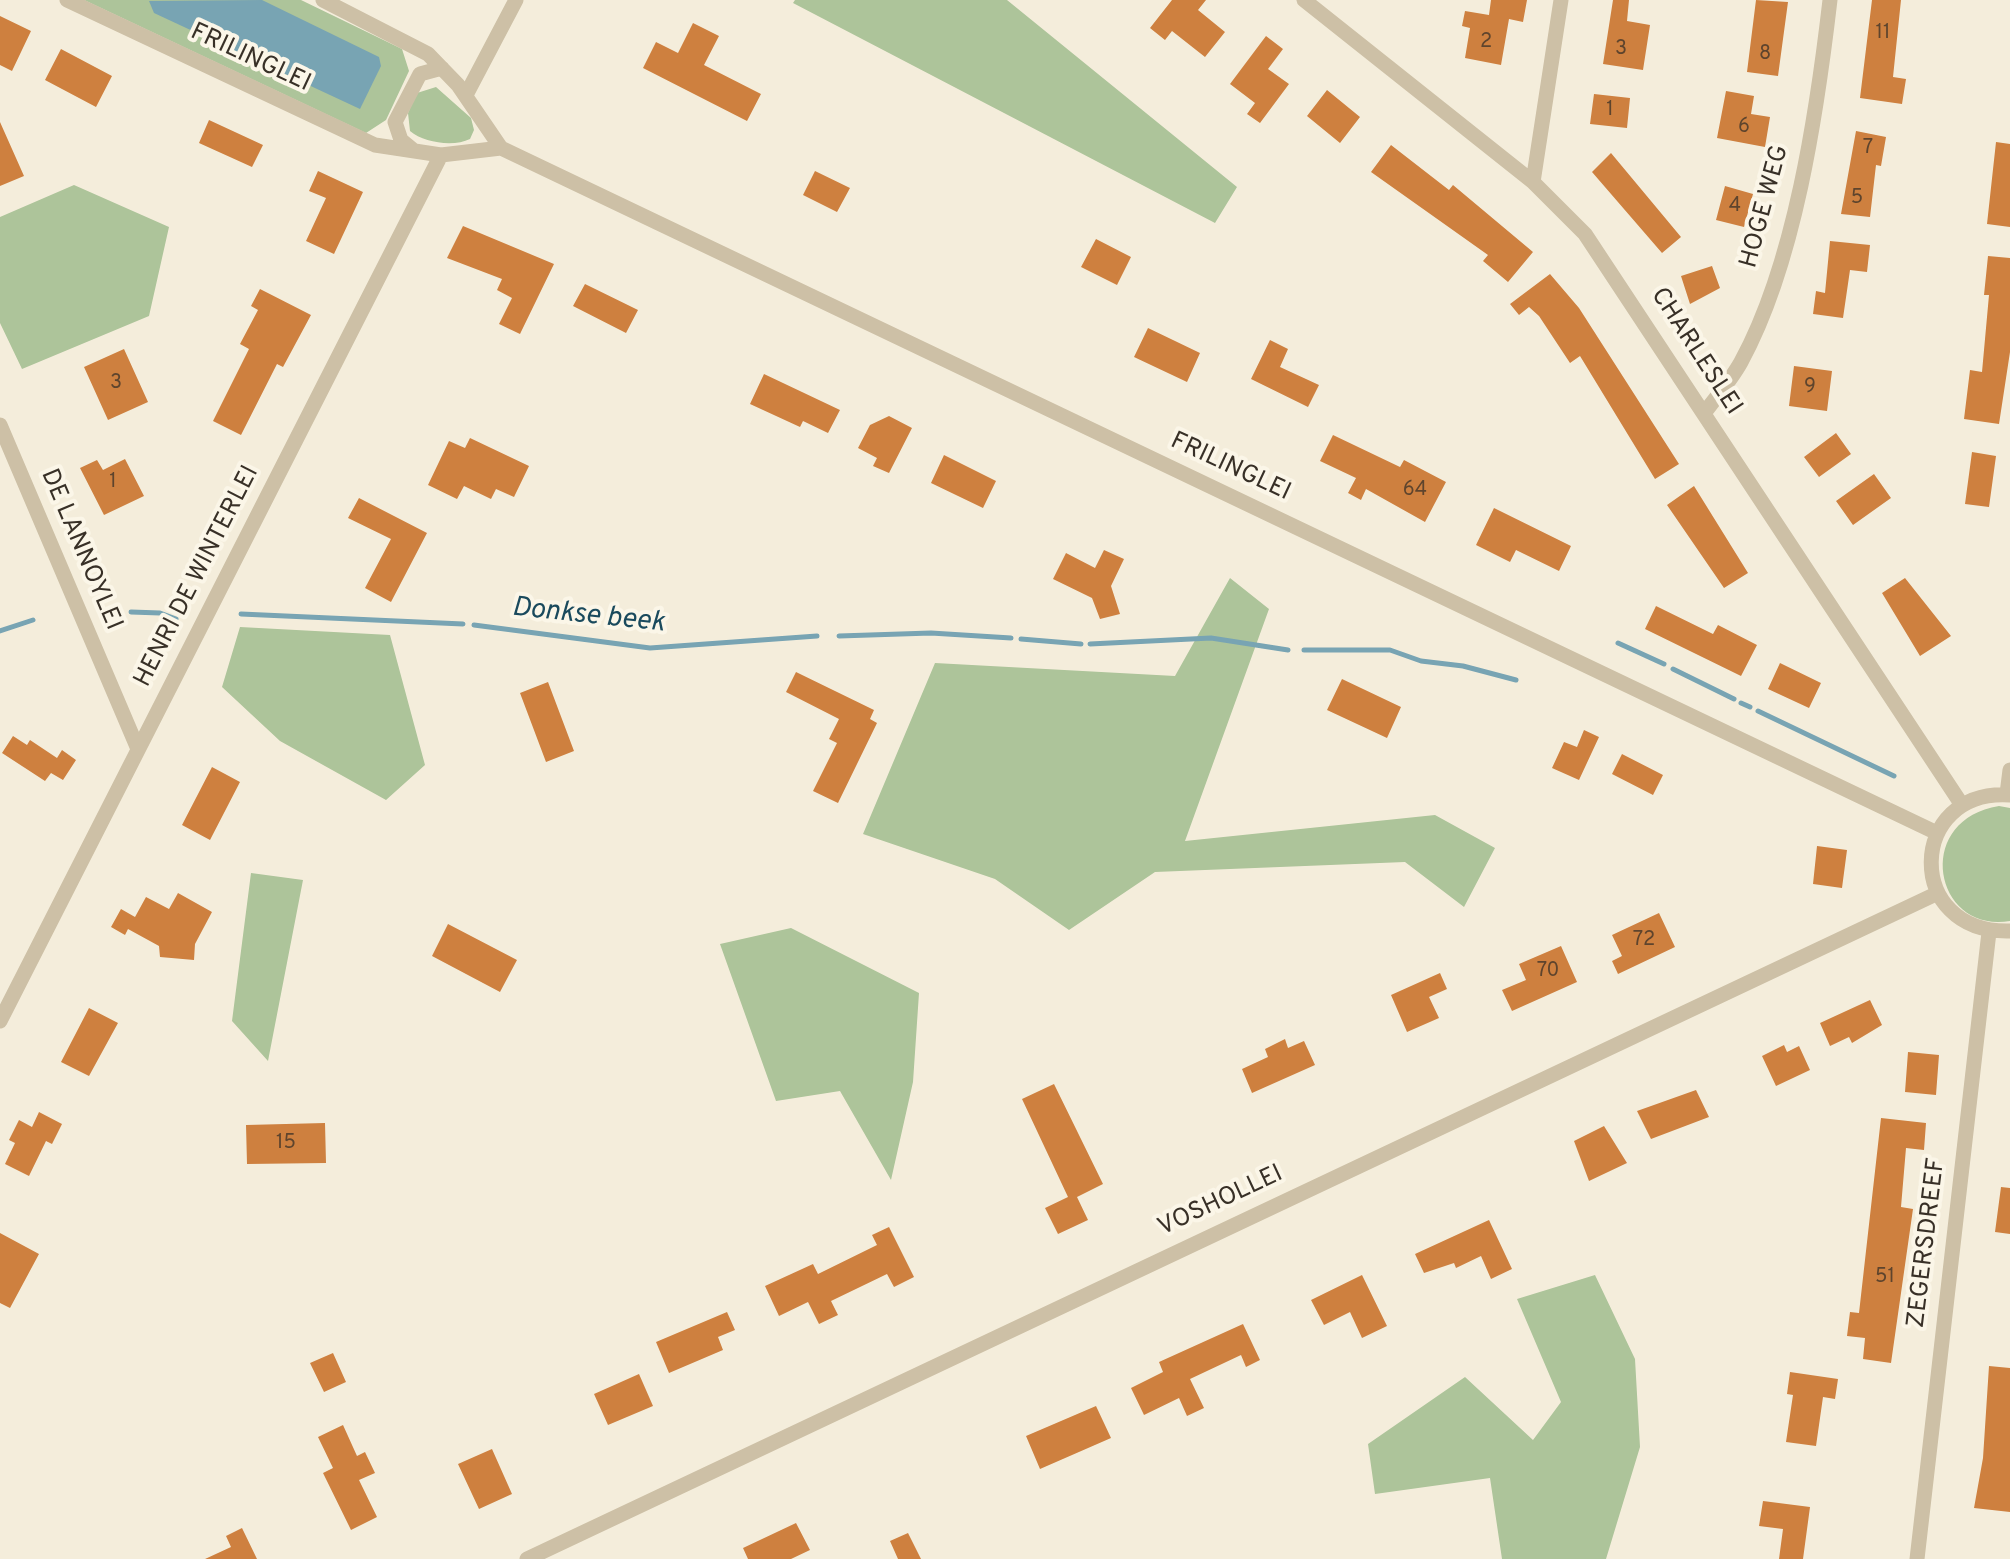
<!DOCTYPE html>
<style>
body{margin:0}
canvas{display:block;background:#f4eddb}
</style>
<canvas width="2010" height="1559"></canvas>
<script>
const ctx = document.querySelector('canvas').getContext('2d');
ctx.lineJoin = 'round';
function fill(path, color) {
  ctx.fillStyle = color;
  ctx.fill(path, 'evenodd');
}
function trace(path, color, width, dash) {
  ctx.strokeStyle = color;
  ctx.lineWidth = width;
  ctx.lineCap = dash ? 'butt' : 'round';
  ctx.setLineDash(dash || []);
  ctx.stroke(path);
}
function drawText(font, color, halo, rows, align = 'center') {
  ctx.font = font + ' Overpass,sans-serif';
  ctx.lineWidth = 8;
  ctx.setLineDash([]);
  ctx.textBaseline = 'middle';
  ctx.strokeStyle = halo;
  ctx.fillStyle = color;
  for (const [text, x, y, turn = 0] of rows) {
    ctx.save();
    ctx.translate(x, y);
    ctx.rotate((+turn || 0) * Math.PI / 180);
    ctx.textAlign = isNaN(turn) ? turn : align;
    if (halo) ctx.strokeText(text, 0, 0);
    ctx.fillText(text, 0, 0);
    ctx.restore();
  }
}
fill(new Path2D(`
 M84,0H301L402,49L409,71L386,120L366,133Z
 M795,0H1007L1237,187L1215,223L793,3Z
 M436,87L471,118L474,130L470,139C454,147 424,143 410,131L408,113L417,93Z
 M74,185L169,227L149,316L22,369L0,323V217Z
 M1230,578L1269,609L1185,841L1435,815L1495,848L1464,907L1405,862L1155,872L1069,930L995,879L863,834L935,663L1175,676Z
 M240,627L390,635L425,765L386,800L280,741L222,687Z
 M1999,806L2010,808V921C1934,934 1912,820 1999,806Z
 M251,873L303,880L268,1061L232,1021Z
 M791,928L919,993L913,1082L891,1180L840,1091L776,1101L720,944Z
 M1595,1275L1635,1359L1640,1447L1606,1559H1502L1490,1478L1375,1494L1368,1444L1465,1377L1533,1440L1561,1402L1517,1299Z`), '#adc49a');
fill(new Path2D(`
 M262,0L379,57L381,66L360,109L154,13L149,1Z`), '#78a4b3');
trace(new Path2D(`
 M131,612L160,613L176,619
 M241,614L463,624
 M474,625L650,648L817,636
 M0,631L33,620
 M839,636L931,633L1011,638
 M1021,639L1081,644
 M1618,643L1664,664
 M1090,644L1211,638L1288,650
 M1304,650H1390L1421,661L1463,666L1516,680
 M1673,669L1734,699
 M1741,703L1750,707
 M1758,711L1894,776`), '#78a4b3', 5);
fill(new Path2D(`
 M1172,0H1206L1198,10L1225,32L1205,57L1172,31L1165,40L1150,28Z
 M1491,0H1527L1523,22L1509,19L1501,65L1465,58L1470,28L1462,26L1465,11L1489,15Z
 M1613,0H1629L1627,21L1650,25L1643,70L1603,64Z
 M1756,0L1788,2L1778,76L1747,72Z
 M1872,0H1901L1893,77L1906,79L1902,104L1860,98Z
 M0,16L31,31L12,71L0,65Z
 M693,23L719,36L704,65L761,94L747,121L643,68L656,42L678,53Z
 M1266,36L1283,49L1268,69L1289,84L1260,123L1247,114L1255,103L1230,84Z
 M61,49L112,76L96,107L45,80Z
 M1327,90L1360,117L1340,143L1307,116Z
 M1726,91L1754,96L1751,114L1770,117L1765,147L1717,138Z
 M1594,94L1630,98L1627,128L1590,124Z
 M209,120L263,145L252,167L199,143Z
 M0,122L24,176L0,186Z
 M1856,131L1886,137L1881,166L1876,165L1870,217L1841,214Z
 M1996,142L2010,144V227L1987,224Z
 M1391,145L1449,190L1453,185L1533,252L1508,282L1483,261L1488,255L1371,172Z
 M1611,153L1681,237L1662,253L1592,172Z
 M318,171L363,192L334,254L306,241L326,198L309,191Z
 M815,171L850,188L837,212L803,195Z
 M1725,186L1753,194L1744,227L1716,220Z
 M463,226L554,264L520,334L499,324L512,298L497,290L502,279L447,258Z
 M1096,239L1131,257L1117,285L1081,267Z
 M1830,241L1870,245L1867,272L1850,270L1843,318L1813,314L1816,291L1825,293Z
 M1988,256L2010,258V352L1999,424L1964,419L1970,370L1982,372L1989,295H1984Z
 M1712,266L1720,288L1690,304L1681,276Z
 M1550,274L1579,308L1679,464L1655,479L1580,356L1570,363L1539,316L1529,307L1519,315L1510,304Z
 M585,284L638,310L626,333L573,306Z
 M260,289L311,315L283,367L277,364L241,435L213,421L249,349L240,344L258,310L251,306Z
 M1148,328L1200,353L1187,382L1134,357Z
 M1270,340L1288,349L1280,367L1319,385L1308,407L1251,379Z
 M124,349L148,402L108,420L84,367Z
 M1794,366L1832,371L1827,411L1789,406Z
 M764,374L840,410L828,433L803,421L800,427L750,404Z
 M889,416L912,428L889,473L873,466L877,458L858,448L870,425Z
 M1836,433L1851,454L1819,477L1804,457Z
 M1333,435L1400,467L1404,460L1446,482L1425,522L1366,489L1361,500L1348,493L1356,478L1320,461Z
 M470,438L529,466L514,497L496,489L491,499L464,486L457,499L428,485L449,441L465,448Z
 M1972,452L1996,456L1989,507L1965,504Z
 M944,455L996,481L983,508L931,483Z
 M125,459L144,496L104,515L80,468L97,460L103,470Z
 M1874,474L1891,498L1853,525L1836,501Z
 M1694,486L1748,573L1724,588L1667,505Z
 M359,498L427,533L391,602L365,588L391,539L348,518Z
 M1494,508L1571,546L1559,571L1516,550L1510,562L1476,545Z
 M1104,550L1124,559L1111,586L1120,614L1100,619L1092,598L1053,579L1066,553L1095,568Z
 M1905,578L1951,636L1920,656L1882,593Z
 M1656,606L1713,634L1718,625L1757,645L1741,676L1645,629Z
 M1780,663L1821,683L1809,708L1768,689Z
 M796,672L874,710L870,719L877,723L838,803L813,791L837,743L829,739L839,719L786,692Z
 M1342,679L1401,707L1387,738L1327,710Z
 M548,682L574,751L546,762L520,693Z
 M1584,730L1599,737L1579,780L1552,768L1564,742L1577,747Z
 M13,736L27,745L30,740L57,758L62,750L76,760L63,780L51,773L45,781L2,753Z
 M1622,754L1663,775L1653,795L1612,774Z
 M212,767L240,782L210,840L182,825Z
 M1817,846L1847,850L1842,888L1813,884Z
 M178,893L212,912L195,944L194,960L160,957L159,946L128,929L125,935L111,927L121,909L135,917L146,897L169,909Z
 M1659,913L1675,947L1618,974L1612,961L1622,956L1612,935Z
 M448,924L517,960L500,992L432,956Z
 M1561,946L1577,982L1512,1011L1502,990L1526,980L1519,964Z
 M1440,973L1447,989L1429,997L1439,1018L1407,1032L1391,995Z
 M1870,1000L1882,1025L1852,1043L1849,1037L1830,1046L1820,1023Z
 M89,1008L118,1023L89,1076L61,1062Z
 M1285,1039L1288,1048L1304,1041L1315,1065L1252,1093L1242,1069L1268,1057L1265,1049Z
 M1784,1045L1787,1052L1799,1046L1810,1070L1776,1086L1762,1056Z
 M1908,1052L1939,1055L1936,1095L1905,1092Z
 M1054,1084L1103,1184L1077,1197L1088,1220L1058,1234L1045,1208L1068,1197L1022,1099Z
 M1696,1090L1709,1117L1651,1139L1637,1111Z
 M39,1112L62,1124L52,1144L46,1141L29,1176L5,1164L15,1143L9,1140L19,1120L32,1127Z
 M1881,1118L1926,1123L1924,1150L1906,1148L1901,1207L1913,1209L1891,1363L1863,1359L1865,1338L1847,1336L1850,1312L1859,1313Z
 M325,1123L326,1163L247,1164L246,1125Z
 M1604,1126L1627,1163L1589,1181L1574,1141Z
 M2001,1187L2010,1188V1234L1995,1232Z
 M1489,1220L1512,1269L1491,1279L1481,1256L1456,1268L1454,1263L1424,1273L1415,1254Z
 M889,1227L914,1277L894,1287L887,1274L831,1301L838,1315L819,1324L808,1302L779,1316L765,1286L813,1264L818,1274L877,1245L872,1235Z
 M0,1233L39,1254L10,1308L0,1303Z
 M1362,1275L1387,1326L1362,1338L1350,1312L1324,1325L1311,1300Z
 M727,1312L735,1330L718,1337L723,1350L669,1373L656,1342Z
 M1243,1324L1260,1360L1246,1367L1241,1355L1190,1379L1204,1408L1187,1416L1179,1398L1144,1415L1131,1388L1163,1372L1159,1362Z
 M333,1353L346,1382L324,1392L310,1363Z
 M1989,1366L2010,1368V1512L1974,1508L1983,1458Z
 M1790,1372L1838,1379L1835,1399L1823,1397L1816,1446L1786,1442L1793,1395L1787,1394Z
 M639,1374L653,1406L608,1425L594,1394Z
 M1096,1406L1111,1438L1040,1469L1026,1436Z
 M343,1425L357,1456L365,1452L375,1473L359,1480L377,1517L351,1530L323,1473L333,1468L318,1437Z
 M492,1449L512,1494L479,1509L458,1464Z
 M1763,1501L1810,1507L1803,1559H1779L1783,1529L1759,1526Z
 M796,1523L810,1550L791,1559H748L743,1548Z
 M242,1528L257,1559H205L231,1547L226,1536Z
 M908,1533L921,1559H898L890,1541Z`), '#ce803f');
trace(new Path2D(`
 M67,0L375,145L441,155L501,148L1937,833
 M323,0L428,54L458,85L501,148
 M1304,0L1533,182L1585,234L1962,805
 M466,95L516,0
 M412,149L401,140L395,122L420,74L442,68
 M1533,182L1561,0
 M1705,412C1717,396 1731,380 1741,362C1795,263 1817,112 1830,0
 M0,425L138,749
 M2007,794L2010,770
 M2010,795C1907,788 1903,934 2010,931
 M0,1021L441,155
 M527,1559L1938,893
 M1917,1559L1989,932`), '#cdc0a6', 15);
drawText('20px', '#5e442d', null, [
 ["11",1883,34],
 ["2",1486,43],
 ["3",1621,50],
 ["8",1765,55],
 ["1",1610,111],
 ["6",1744,128],
 ["7",1868,149],
 ["5",1857,199],
 ["4",1735,207],
 ["3",116,384],
 ["9",1810,388],
 ["1",113,483],
 ["64",1415,491],
 ["72",1644,941],
 ["70",1548,972],
 ["15",286,1144],
 ["51",1885,1278]
]);
drawText('25px', '#383027', '#fbf6e8', [
 ["FRILINGLEI",250,59,25],
 ["HOGE WEG",1766,207,-75],
 ["CHARLESLEI",1695,352,57],
 ["FRILINGLEI",1230,468,25],
 ["DE LANNOYLEI",80,550,67],
 ["HENRI DE WINTERLEI",198,577,-63],
 ["VOSHOLLEI",1221,1202,-25],
 ["ZEGERSDREEF",1928,1243,-83]
]);
drawText('italic 28px', '#1a4a5d', '#fbf6e8', [
 ["Donkse beek",588,617,6]
]);
</script>
